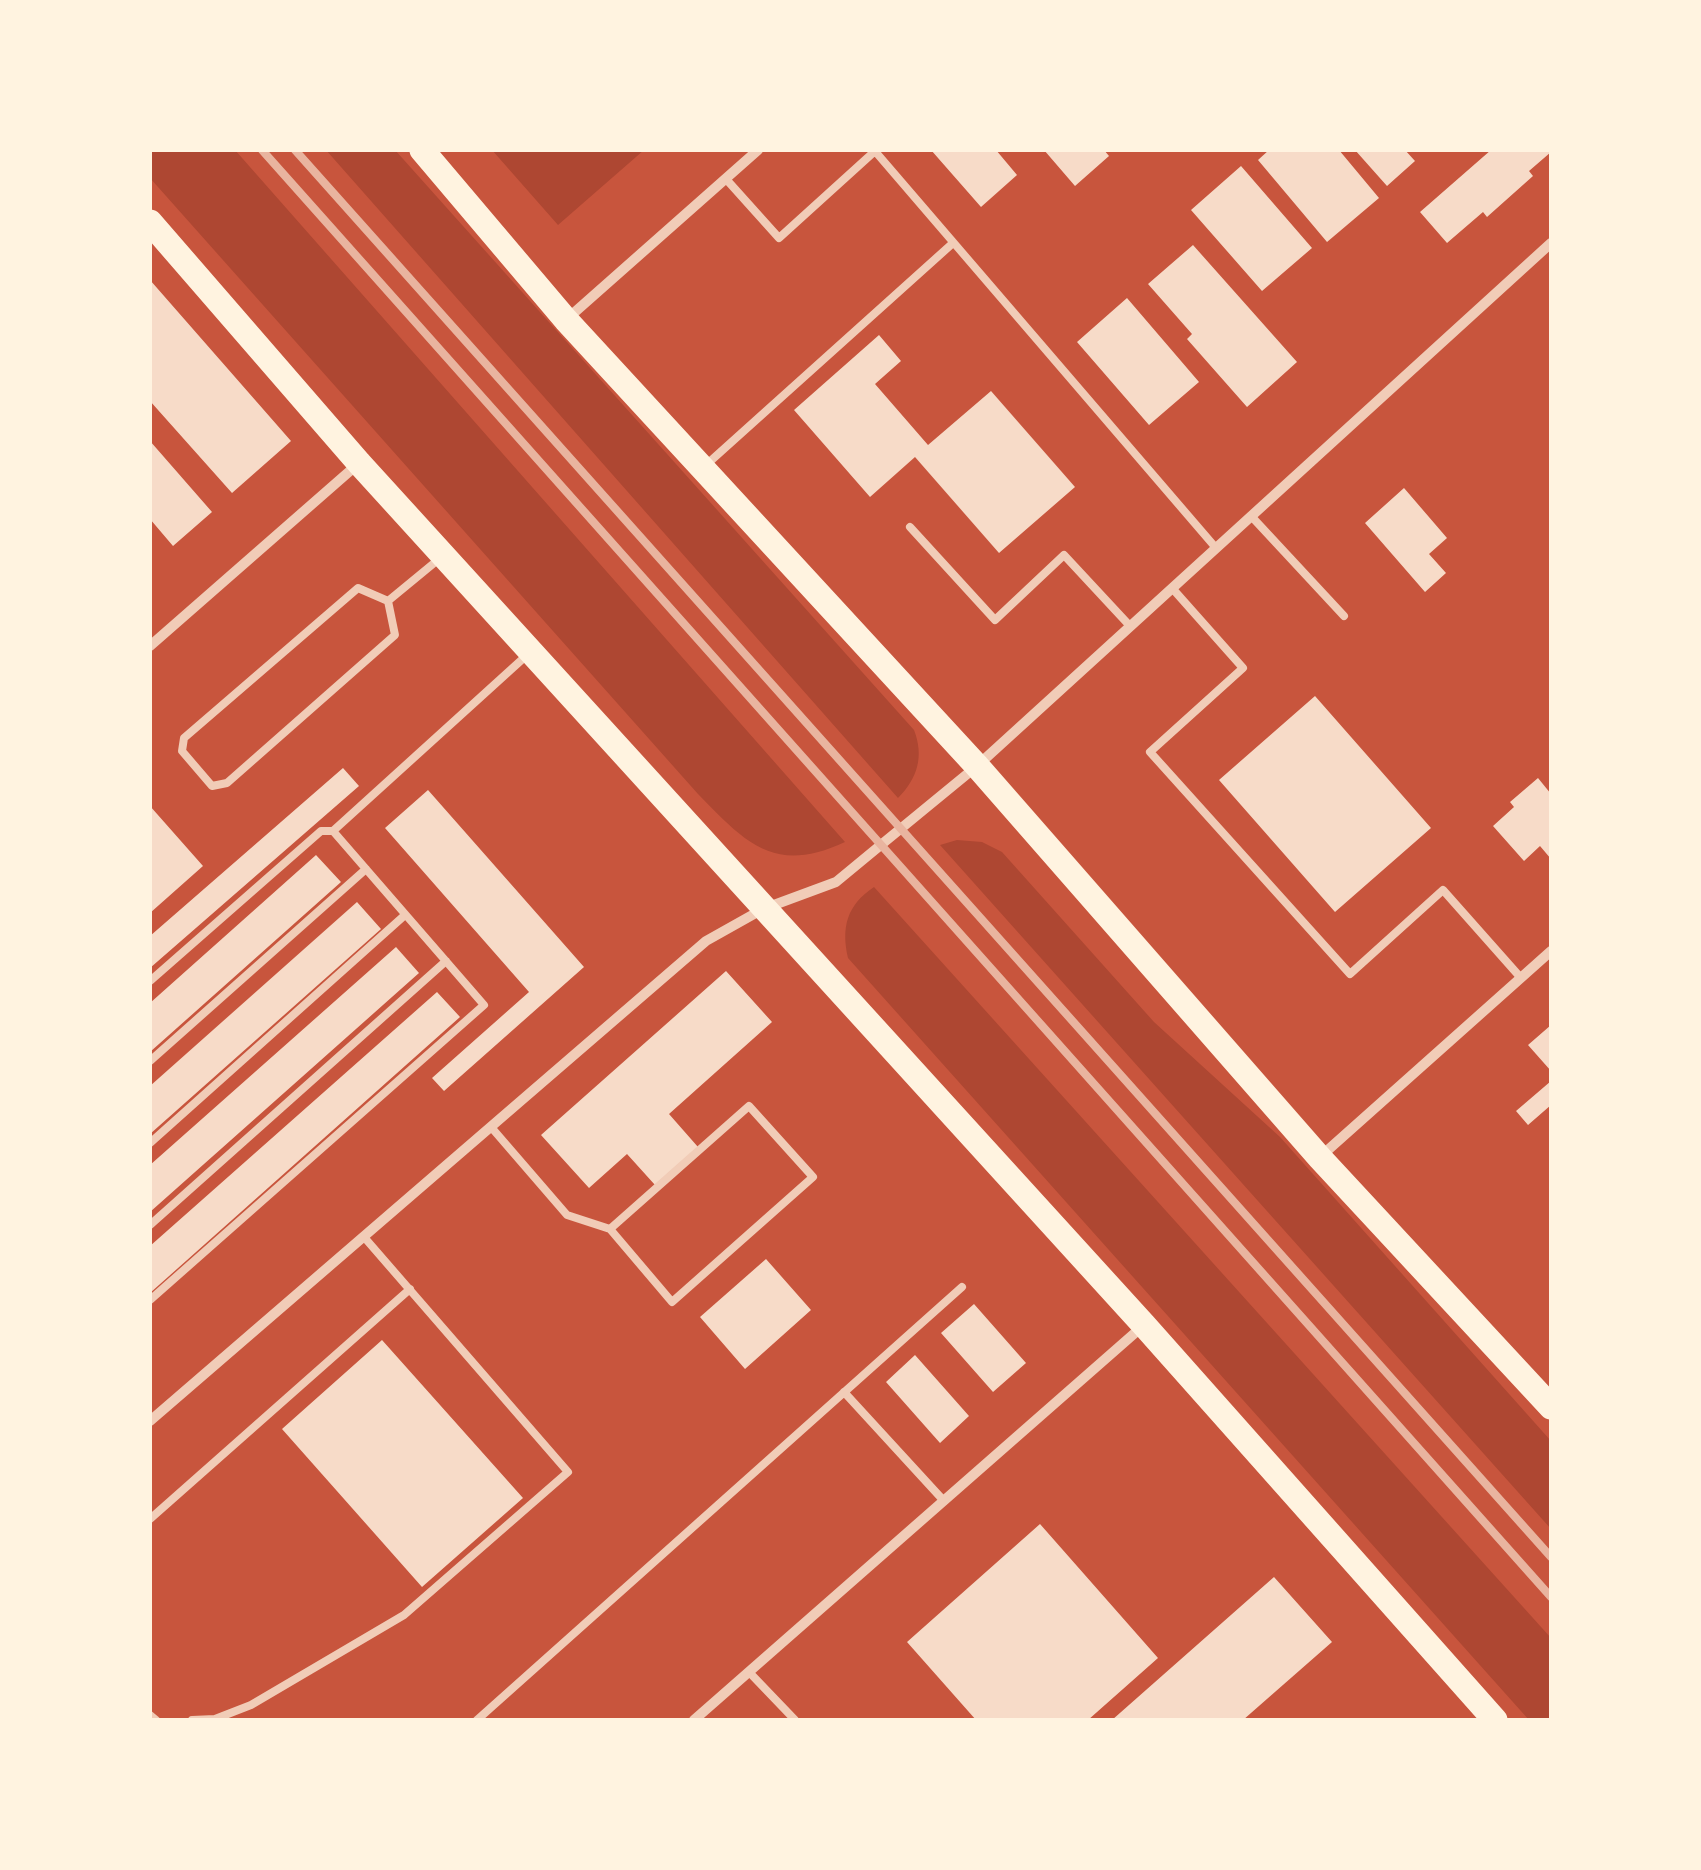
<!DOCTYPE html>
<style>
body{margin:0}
#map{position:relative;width:1701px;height:1870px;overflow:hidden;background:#c8553d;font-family:"Titillium Web",sans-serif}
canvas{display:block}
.frame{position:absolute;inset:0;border:152px solid #fff3e0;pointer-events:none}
</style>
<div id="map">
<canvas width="1701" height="1870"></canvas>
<div class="frame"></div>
</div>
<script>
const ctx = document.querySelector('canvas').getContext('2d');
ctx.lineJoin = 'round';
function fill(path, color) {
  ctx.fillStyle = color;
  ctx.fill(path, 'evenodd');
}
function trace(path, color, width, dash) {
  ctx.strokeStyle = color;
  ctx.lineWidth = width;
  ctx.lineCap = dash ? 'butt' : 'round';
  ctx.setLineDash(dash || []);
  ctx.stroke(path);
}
fill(new Path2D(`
 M150,150H235L845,842C774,875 746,843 698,794L150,178Z
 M326,150H395L914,730C924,756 918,778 898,798Z
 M492,150H644L558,225Z
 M957,840L982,842L1002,852L1154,1022L1280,1137L1551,1441V1529L940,845Z
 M874,887L1551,1638V1720H1529L848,958C841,927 847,905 874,887Z`), '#ae4732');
fill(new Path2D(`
 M931,150H996L1017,175L981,207Z
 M1044,150H1104L1109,156L1075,186Z
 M1269,150H1339L1379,198L1327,242L1258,160Z
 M1355,150H1405L1415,161L1387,186Z
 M1491,150L1551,152L1529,171L1533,176L1487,217L1483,212L1447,243L1420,212Z
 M1241,166L1312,248L1262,291L1191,210Z
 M1193,245L1297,362L1247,407L1187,339L1192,334L1148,284Z
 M150,280L291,441L232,493L150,401Z
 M1127,298L1199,382L1149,425L1077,342Z
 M879,335L901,361L875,384L928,445L991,391L1075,487L999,553L915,457L870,497L794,410Z
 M150,441L212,512L173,546L150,519Z
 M1404,488L1447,538L1429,554L1446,573L1425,592L1365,523Z
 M1315,696L1431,828L1335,912L1219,780Z
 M343,768L359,786L150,968V936Z
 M1538,778L1551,794V859L1540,846L1524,861L1493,826L1514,807L1510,802Z
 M428,790L584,967L444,1091L432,1078L529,992L385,828Z
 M150,806L203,866L150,913Z
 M316,855L341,882L150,1052V1003Z
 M357,902L381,929L150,1134V1086Z
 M396,947L419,973L150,1212V1165Z
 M726,971L772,1022L669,1114L698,1147L655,1185L627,1154L589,1188L541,1135Z
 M437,992L460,1017L150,1293V1246Z
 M1551,1025V1071L1528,1045Z
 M1551,1081V1105L1528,1125L1516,1111Z
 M766,1259L811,1310L745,1369L700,1317Z
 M974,1304L1026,1363L993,1392L941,1333Z
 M382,1340L523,1498L422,1587L282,1429Z
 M915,1355L969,1416L940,1443L886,1382Z
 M1040,1524L1158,1658L1088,1720H976L907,1642Z
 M1274,1577L1332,1642L1243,1720H1112Z`), '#f7dbc8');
trace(new Path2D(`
 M874,150L1216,548
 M726,179L779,238L875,151
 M706,465L953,243
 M1252,517L1344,616
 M910,527L995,620L1064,555L1130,626
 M1172,588L1243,668L1150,752L1350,974L1443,890L1521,978
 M388,601L395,635L227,783L212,786L182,751L184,738L358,588L388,601L439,559
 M150,981L321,831H333L527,655
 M150,1061L366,869
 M491,1127L567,1215L610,1229L672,1302L813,1177L749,1106L610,1229
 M150,1143L405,915
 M150,1225L446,961
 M150,1300L484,1005L333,831
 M844,1392L944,1501
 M150,1519L410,1289
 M749,1672L795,1720
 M150,1715L156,1720
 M192,1720L215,1719L251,1705L404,1615L568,1472L364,1237
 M477,1720L962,1287`), '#f1ccb7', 8);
trace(new Path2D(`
 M567,319L758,150
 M150,646L359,463
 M1320,1157L1551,951
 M150,1421L706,941L763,909L836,882L882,844L977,766L1551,243
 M694,1720L1144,1325`), '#f1ccb7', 10);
trace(new Path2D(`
 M422,150L566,320L977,766L1320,1158L1551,1407
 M150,222L359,463L1144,1325L1495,1720`), '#fff3e0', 25);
trace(new Path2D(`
 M262,150L1551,1597
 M295,150L1551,1557`), '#e9b49f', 8);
</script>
